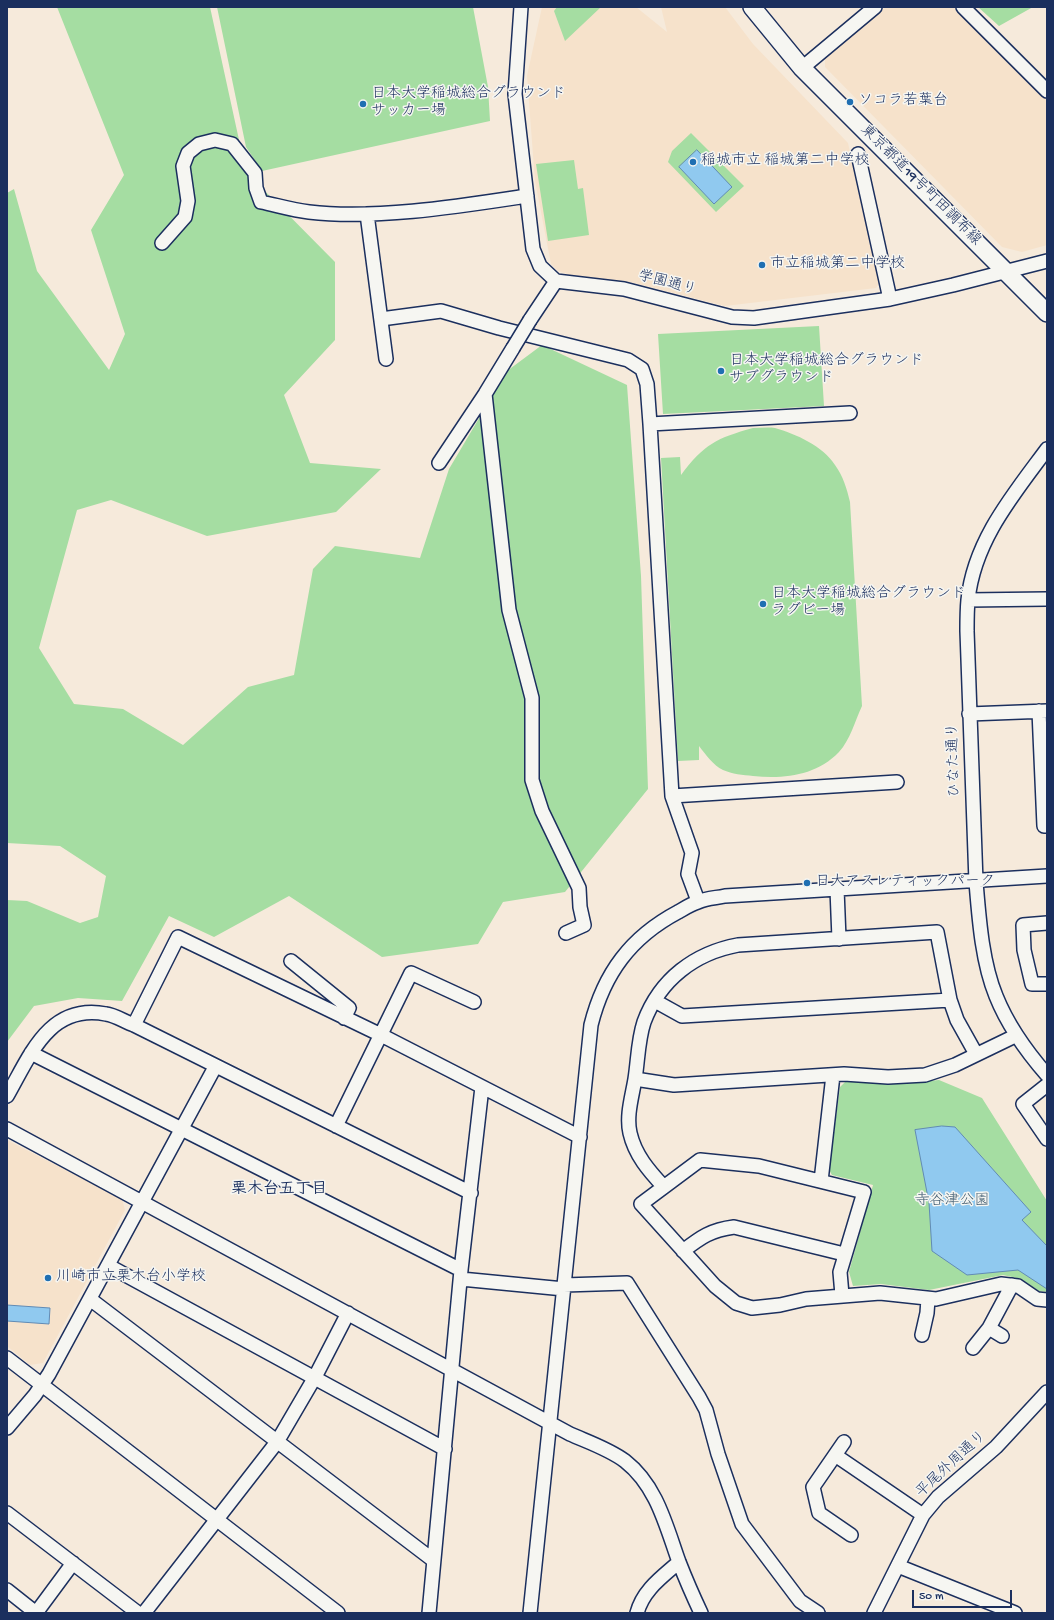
<!DOCTYPE html>
<meta charset="utf-8">
<style>
body{margin:0}
#map{position:relative;width:1054px;height:1620px;overflow:hidden;background:#f6eadb;font-family:"Gochi Hand",sans-serif}
canvas{display:block}
.frame{position:absolute;inset:0;border:8px solid #1b2f5e;pointer-events:none}
.scale{position:absolute;left:912px;top:1590px;width:100px;height:18px;box-sizing:border-box;border:2px solid #1b2f5e;border-top:0;padding-left:5px;font-size:12px;line-height:14px;white-space:nowrap;color:#1b2f5e;-webkit-text-stroke:3px #f6f6f2;paint-order:stroke}
</style>
<div id="map">
<canvas width="1054" height="1620"></canvas>
<div class="frame"></div>
<div class="scale">50 m</div>
</div>
<script>
const ctx = document.querySelector('canvas').getContext('2d');
ctx.lineJoin = 'round';
function fill(path, color) {
  ctx.fillStyle = color;
  ctx.fill(path, 'evenodd');
}
function trace(path, color, width, dash) {
  ctx.strokeStyle = color;
  ctx.lineWidth = width;
  ctx.lineCap = dash ? 'butt' : 'round';
  ctx.setLineDash(dash || []);
  ctx.stroke(path);
}
function drawText(font, color, halo, rows, align = 'center') {
  ctx.font = font + ' "Gochi Hand","Klee One",sans-serif';
  ctx.lineWidth = 3;
  ctx.setLineDash([]);
  ctx.textBaseline = 'middle';
  ctx.strokeStyle = halo;
  ctx.fillStyle = color;
  for (const [text, x, y, turn = 0] of rows) {
    ctx.save();
    ctx.translate(x, y);
    ctx.rotate((+turn || 0) * Math.PI / 180);
    ctx.textAlign = isNaN(turn) ? turn : align;
    if (halo) ctx.strokeText(text, 0, 0);
    ctx.fillText(text, 0, 0);
    ctx.restore();
  }
}
fill(new Path2D(`
 M542,7H636L667,32L661,7H725L753,44L848,143L879,283L876,288L725,306L630,282L570,275L558,271L551,264L535,181L527,76Z
 M886,7H953L1047,100V245L1022,252L1002,247L825,67V57Z
 M7,1140L122,1199L125,1210L43,1363L30,1365L7,1346Z`), '#f6e2cb');
fill(new Path2D(`
 M57,7H210L246,172L335,262V340L284,395L310,463L381,469L336,512L207,536L111,500L77,510L39,648L74,704L123,709L183,745L248,687L294,675L313,569L335,546L420,558L449,469L507,371L542,345L627,385L641,576L648,789L565,892L503,902L478,944L382,957L289,896L214,937L169,916L122,1001L78,998L34,1006L7,1042V900L27,901L80,923L98,917L106,876L60,846L7,843V193L14,189L37,271L109,370L125,334L91,230L124,175Z
 M217,7H473L488,87L490,121L262,171L246,147Z
 M557,7H601L565,41L554,11Z
 M978,7H1033L999,26Z
 M691,133L744,186L716,212L668,162L672,151Z
 M574,160L578,189L583,188L589,235L548,241L536,164Z
 M819,326L824,406L663,414L658,334Z
 M753,428C760,428 768,427 775,428C796,434 823,446 835,465C843,476 847,489 850,502L862,706C855,721 850,740 839,752C816,776 784,779 753,776C743,775 732,774 723,770C713,765 706,755 699,746V760L678,761L661,458L680,457L681,475C704,444 717,438 753,428Z
 M939,1080L982,1098L1047,1201V1292L1039,1291L1021,1279L1003,1275L929,1290L881,1284L853,1286L849,1272L873,1185L832,1175L829,1170L840,1087L846,1081L900,1084Z`), '#a5dda2');
const water = new Path2D(`
 M697,150L732,187L714,204L679,167Z
 M942,1126L955,1127L1031,1212L1022,1220L1047,1246V1289L1018,1270L967,1275L932,1251L929,1203L915,1130Z
 M7,1305L50,1308L49,1324L7,1321Z`);
fill(water, '#90c9ef');
trace(water, '#618bb5', 1);
const minor = new Path2D(`
 M521,7L515,94L533,249L540,266L556,281L624,289L732,317L754,318L890,299L953,285L1047,261
 M963,7L1047,91
 M802,68L875,7
 M858,154L890,299
 M367,214L386,359
 M162,243L185,217L188,201L183,166L188,153L199,144L215,140L232,144L255,173L256,188L261,202C276,205 292,210 309,212C375,220 461,206 527,196
 M381,319L441,311L499,328L628,360L642,369L647,384L650,424L672,796L692,853L688,874L698,901
 M530,320L556,281
 M485,394L509,610L532,698V780L542,811L579,888L580,907L584,925L566,933
 M650,424L850,413
 M1047,449C1013,495 974,541 968,600C967,610 967,621 967,631L976,882C979,918 982,962 996,996C1008,1026 1026,1051 1047,1075
 M439,463L485,394L513,348
 M968,600L1047,599
 M1039,711L1044,826H1047
 M969,714L1047,711
 M672,796L897,782
 M837,889L839,939
 M1047,923L1023,925L1024,950L1032,984H1047
 M291,961L349,1008L344,1018
 M655,1001L682,1016L950,1000
 M134,1025L178,937L381,1035L580,1137
 M31,1053L461,1270
 M635,1079L674,1085L844,1074L888,1077L925,1075L955,1065L1015,1036
 M1047,1085L1023,1104L1047,1139
 M7,1096C30,1056 49,1003 106,1014C115,1015 125,1022 134,1025L471,1193
 M336,1126L411,973L474,1002
 M7,1129L570,1434C588,1442 609,1449 625,1461C657,1486 666,1526 679,1562C686,1580 693,1596 701,1613
 M821,1181L833,1075
 M664,1187C649,1171 635,1155 630,1133C626,1116 632,1097 635,1079C638,1060 638,1040 644,1022C660,979 695,953 738,945L937,932L950,1000L957,1020L976,1054
 M683,1251C701,1237 711,1230 734,1227L844,1254
 M109,1266L445,1449
 M461,1279L564,1289
 M564,1285L627,1283L699,1397L706,1410L718,1454L742,1524L800,1601L818,1613
 M842,1295L840,1272L864,1192L759,1166L700,1160L641,1204L715,1286L736,1303L752,1308L780,1305L806,1299L880,1293L936,1299L1001,1284L1018,1286L1037,1299L1047,1300
 M90,1299L433,1560
 M989,1328L1002,1336
 M922,1335L927,1313L928,1299
 M973,1348L989,1328L1012,1285
 M7,1358L338,1613
 M7,1428L35,1395L49,1374L215,1067
 M844,1442L813,1487L819,1513L851,1535
 M835,1455L923,1515
 M7,1513L138,1613
 M898,1566L1015,1613
 M7,1590L36,1613L73,1563
 M144,1613L277,1442L315,1377L348,1313
 M429,1613L461,1270L482,1087
 M530,1613L591,1025C604,973 631,937 678,912C685,908 691,904 698,902C706,898 716,898 725,896L1047,876
 M637,1613C643,1590 662,1577 679,1562
 M874,1613L923,1515L938,1497L996,1447L1047,1392`);
const major = new Path2D(`
 M752,7L802,68L1047,313`);
trace(minor, '#1b2f5e', 16);
trace(major, '#1b2f5e', 20);
trace(minor, '#f6f6f2', 13);
trace(major, '#f6f6f2', 17);
const minorBridge = new Path2D(`
 M513,348L530,320`);
trace(minorBridge, '#1b2f5e', 16, []);
trace(minorBridge, '#f6f6f2', 13);
for (const [x, y, r, color] of [
 [850,102,4,"#1f6fb2"],
 [363,104,4,"#1f6fb2"],
 [693,162,4,"#1f6fb2"],
 [762,265,4,"#1f6fb2"],
 [721,371,4,"#1f6fb2"],
 [763,604,4,"#1f6fb2"],
 [807,883,4,"#1f6fb2"],
 [48,1278,4,"#1f6fb2"]
]) {
  const dot = new Path2D();
  dot.arc(x, y, r, 0, 2 * Math.PI);
  ctx.fillStyle = color;
  ctx.fill(dot);
  trace(dot, '#f6f6f2', 1.5);
}
drawText('15px', '#1b2f5e', '#f6f6f2', [
 ["日本大学稲城総合グラウンド",371,95],
 ["サッカー場",371,112],
 ["ソコラ若葉台",858,102],
 ["稲城市立 稲城第二中学校",701,162],
 ["市立稲城第二中学校",770,265],
 ["日本大学稲城総合グラウンド",729,362],
 ["サブグラウンド",729,379],
 ["日本大学稲城総合グラウンド",771,595],
 ["ラグビー場",771,612],
 ["日大アスレティックパーク",815,883],
 ["川崎市立栗木台小学校",56,1278]
], 'left');
drawText('15px', '#1b2f5e', '#f6f6f2', [
 ["東京都道19号町田調布線",920,186,45],
 ["学園通り",667,284,15],
 ["ひなた通り",955,760,-92],
 ["平尾外周通り",952,1465,-43]
]);
drawText('15px', '#3e5a6f', '#f6f6f2', [
 ["寺谷津公園",952,1202]
]);
drawText('bold 16px', '#1b2f5e', '#f6f6f2', [
 ["栗木台五丁目",279,1191]
]);
</script>
